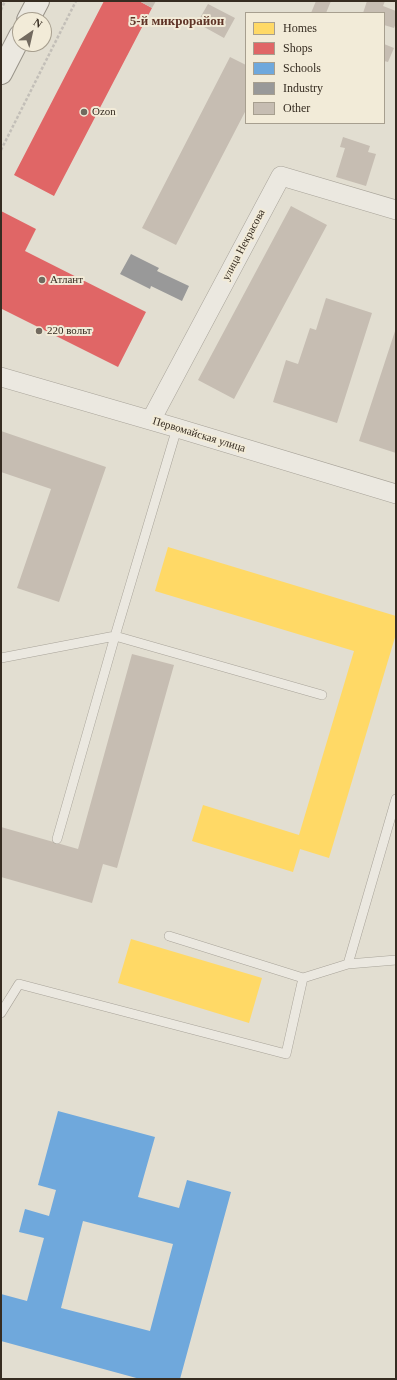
<!DOCTYPE html>
<meta charset="utf-8">
<style>
body{margin:0}
#map{position:relative;width:397px;height:1380px;overflow:hidden;background:#e2ded1;font-family:Georgia,serif}
canvas{display:block}
.frame{position:absolute;inset:0;border:2px solid #362c21;pointer-events:none}
.legend{position:absolute;left:245px;top:12px;width:140px;height:112px;box-sizing:border-box;background:#f2ebd8;border:1px solid #a79f8f;margin:0;padding:5px 7px;list-style:none;font-size:12px;color:#362c21}
.legend li{display:flex;align-items:center;gap:8px;height:20px}
.legend b{width:20px;border:1px solid #a79f8f}
.north{position:absolute;left:12px;top:12px;width:40px;height:40px;box-sizing:border-box;background:#f2ebd8;border:1px solid #a79f8f;border-radius:50%;rotate:34deg;font-size:11px;font-weight:700;line-height:16px;text-align:center;color:#362c21}
.north::after{content:'';display:block;margin:auto;width:14px;height:18px;background:#726a5f;clip-path:polygon(50% 0,100% 100%,50% 72%,0 100%)}
</style>
<div id="map">
<canvas width="397" height="1380"></canvas>
<div class="frame"></div>
<ul class="legend">
<li><b style="height:11px;background:#ffd966"></b>Homes</li>
<li><b style="height:11px;background:#e06666"></b>Shops</li>
<li><b style="height:11px;background:#6fa8dc"></b>Schools</li>
<li><b style="height:11px;background:#999"></b>Industry</li>
<li><b style="height:11px;background:#c6bdb2"></b>Other</li>
</ul>
<div class="north">N</div>
</div>
<script>
const ctx = document.querySelector('canvas').getContext('2d');
ctx.lineJoin = 'round';
function fill(path, color) {
  ctx.fillStyle = color;
  ctx.fill(path, 'evenodd');
}
function trace(path, color, width, dash) {
  ctx.strokeStyle = color;
  ctx.lineWidth = width;
  ctx.lineCap = dash ? 'butt' : 'round';
  ctx.setLineDash(dash || []);
  ctx.stroke(path);
}
function drawText(font, color, halo, rows, align = 'center') {
  ctx.font = font + ' Georgia,serif';
  ctx.lineWidth = 4;
  ctx.setLineDash([]);
  ctx.textBaseline = 'middle';
  ctx.strokeStyle = halo;
  ctx.fillStyle = color;
  for (const [text, x, y, turn = 0] of rows) {
    ctx.save();
    ctx.translate(x, y);
    ctx.rotate((+turn || 0) * Math.PI / 180);
    ctx.textAlign = isNaN(turn) ? turn : align;
    if (halo) ctx.strokeText(text, 0, 0);
    ctx.fillText(text, 0, 0);
    ctx.restore();
  }
}
fill(new Path2D(`
 M168,547L396,616V634L329,858L300,849L293,872L192,841L203,805L299,835L354,651L155,591Z
 M131,939L262,978L249,1023L118,983Z`), '#ffd966');
fill(new Path2D(`
 M104,1H139L152,8L54,196L14,175Z
 M1,211L36,229L25,251L146,312L118,367L2,309L1,311Z`), '#e06666');
fill(new Path2D(`
 M58,1111L155,1137L138,1197L179,1208L187,1180L231,1192L180,1379H140L1,1341V1294L27,1301L44,1238L19,1232L25,1209L49,1216L56,1190L38,1185ZM83,1221L173,1244L150,1331L61,1308Z`), '#6fa8dc');
fill(new Path2D(`
 M131,254L159,268L157,271L189,286L182,301L151,286L150,289L120,274Z`), '#999');
fill(new Path2D(`
 M139,1H156L152,8Z
 M316,1H331L326,13H311Z
 M367,1H385L383,6L396,11V23L394,28L384,25V13H363Z
 M208,4L235,18L224,38L197,23Z
 M384,44L394,48L388,62L384,61Z
 M230,57L246,65V110L176,245L142,228Z
 M343,137L370,146L368,152L376,154L366,186L336,177L345,148L340,147Z
 M291,206L327,225L234,399L198,380Z
 M326,298L372,313L337,423L273,402L286,360L298,364L310,328L316,330Z
 M396,328V453L359,441Z
 M1,431L106,467L59,602L17,588L51,489L1,472Z
 M132,654L174,665L117,868L103,864L92,903L1,877V827L78,849Z`), '#c6bdb2');
const lane = new Path2D(`
 M1,658L115,636L322,695
 M57,839L115,636L177,428
 M169,936L303,978
 M348,964L396,799
 M1,1013L19,984L286,1054L303,978L348,964L396,960`);
const street = new Path2D(`
 M1,377L177,428L396,494
 M151,420L281,176L396,210`);
const secondary = new Path2D(`
 M28,20L38,1
 M1,73L20,36`);
trace(lane, '#a8a399', 10);
trace(street, '#a8a399', 20);
trace(secondary, '#989389', 24);
trace(new Path2D(`
 M1,10L5,1
 M1,150L76,1`), '#c3bfb8', 2.5, [3, 2]);
trace(lane, '#ebe8e0', 9);
trace(street, '#ebe8e0', 19);
trace(secondary, '#ebe8e0', 22);
for (const [x, y, r, color] of [
 [84,112,4,"#726a5f"],
 [42,280,4,"#726a5f"],
 [39,331,4,"#726a5f"]
]) {
  const dot = new Path2D();
  dot.arc(x, y, r, 0, 2 * Math.PI);
  ctx.fillStyle = color;
  ctx.fill(dot);
  trace(dot, '#f2ebd8', 1.5);
}
drawText('11px', '#362c21', '#f2ebd8', [
 ["Ozon",92,112],
 ["Атлант",50,280],
 ["220 вольт",47,331]
], 'left');
drawText('11px', '#362c21', '#f2ebd8', [
 ["улица Некрасова",244,245,-62],
 ["Первомайская улица",199,435,17]
]);
drawText('bold 13px', '#5e3326', '#f2ebd8', [
 ["5-й микрорайон",177,22]
]);
</script>
